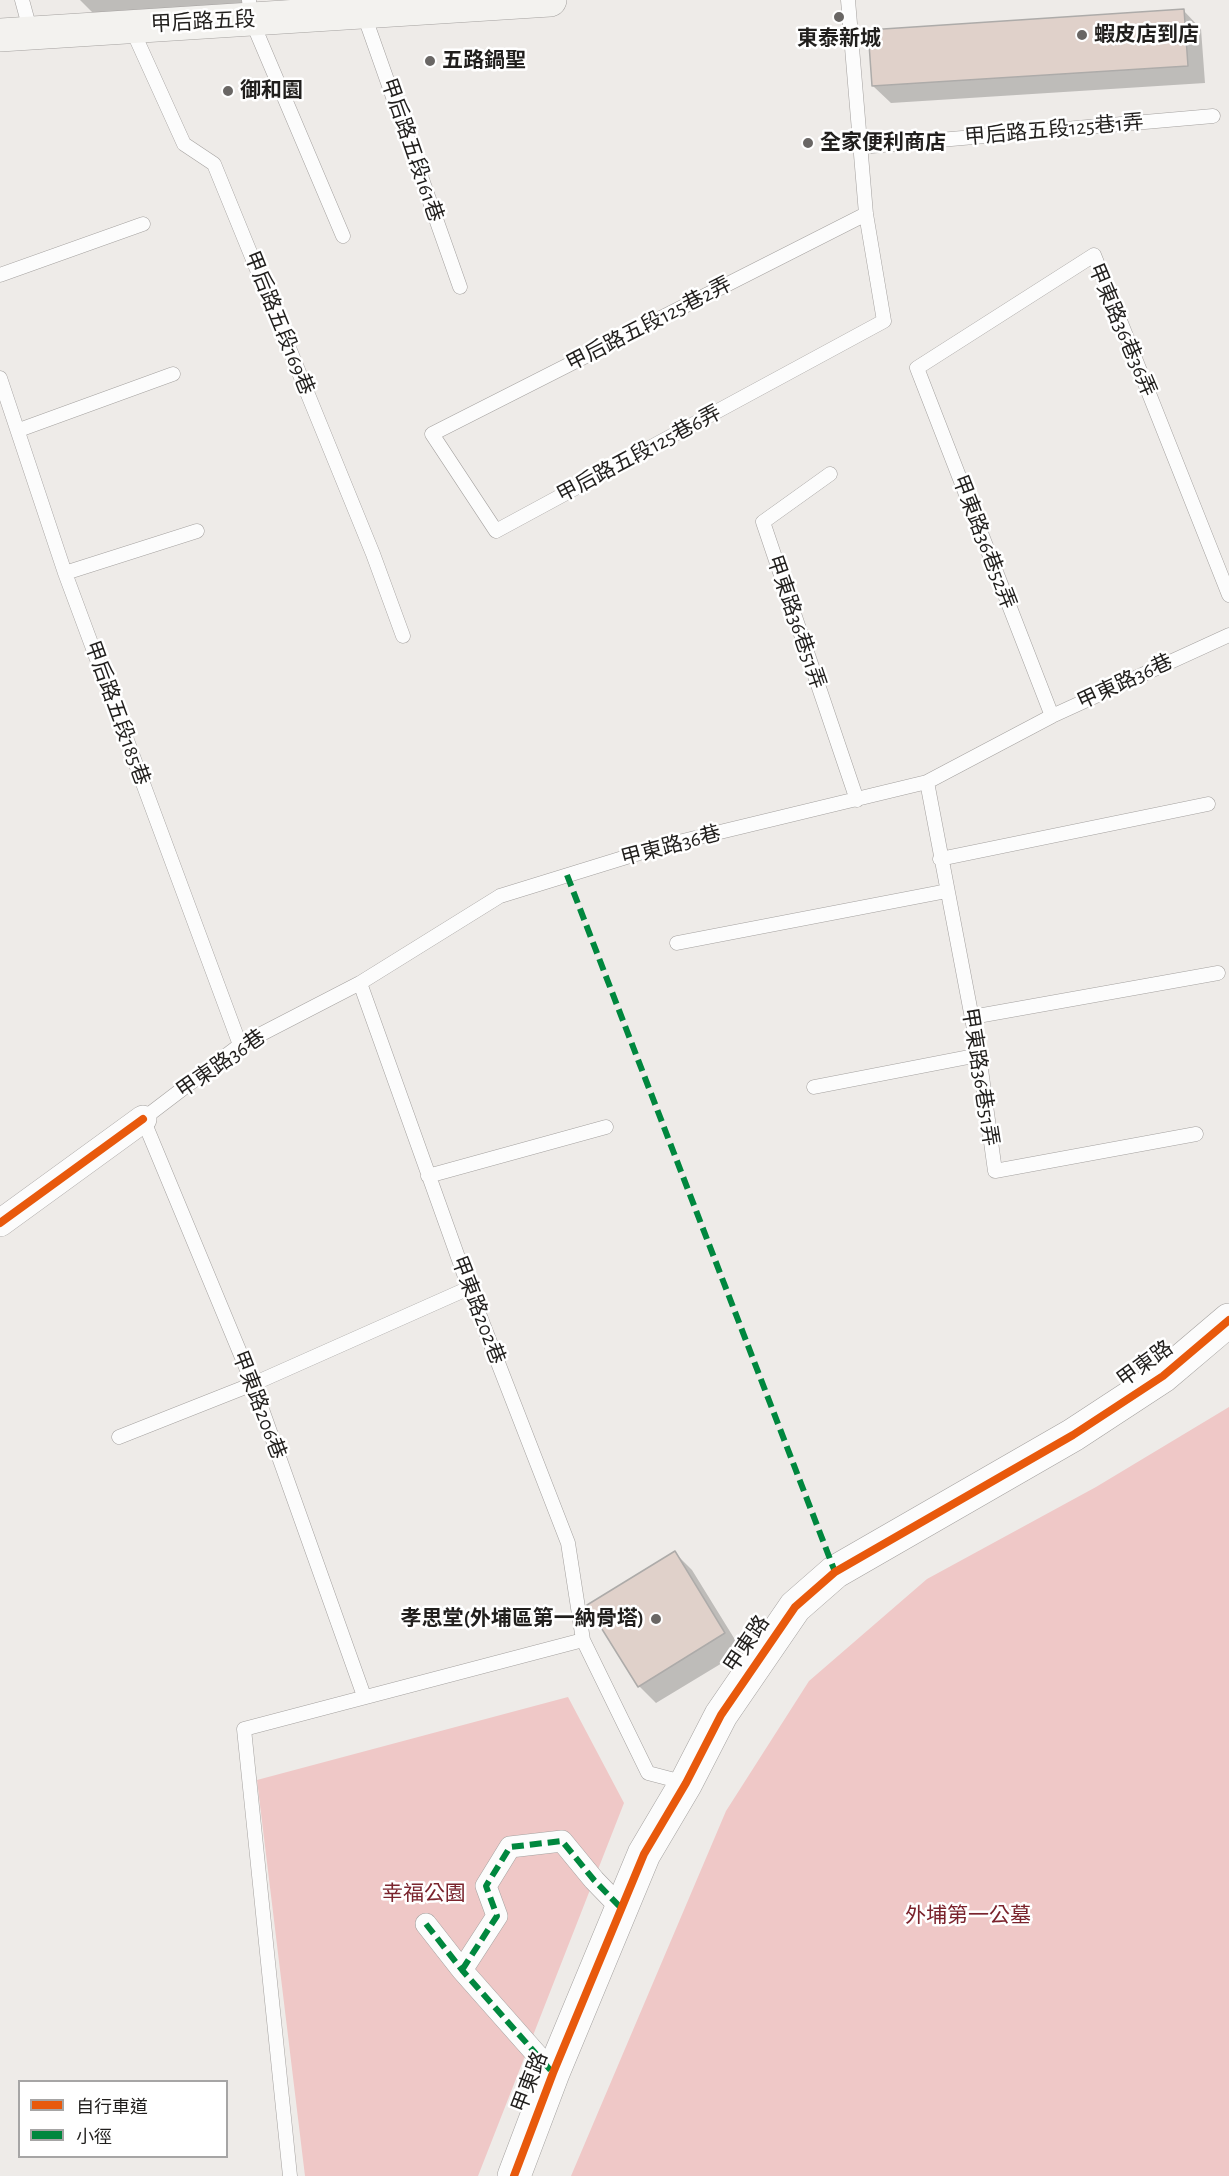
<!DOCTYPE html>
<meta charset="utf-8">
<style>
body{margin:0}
#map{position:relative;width:1229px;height:2176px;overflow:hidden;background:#eeebe8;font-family:"Alegreya Sans","Noto Sans TC",sans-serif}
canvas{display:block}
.legend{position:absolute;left:18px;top:2080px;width:210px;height:78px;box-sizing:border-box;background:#fff;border:2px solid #a6a5a5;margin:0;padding:8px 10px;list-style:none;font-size:18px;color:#211f1d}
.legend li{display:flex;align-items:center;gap:12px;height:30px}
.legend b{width:30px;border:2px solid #a6a5a5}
</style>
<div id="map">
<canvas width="1229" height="2176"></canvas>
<ul class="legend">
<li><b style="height:8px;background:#e8590c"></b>自行車道</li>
<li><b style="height:8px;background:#00873e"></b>小徑</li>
</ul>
</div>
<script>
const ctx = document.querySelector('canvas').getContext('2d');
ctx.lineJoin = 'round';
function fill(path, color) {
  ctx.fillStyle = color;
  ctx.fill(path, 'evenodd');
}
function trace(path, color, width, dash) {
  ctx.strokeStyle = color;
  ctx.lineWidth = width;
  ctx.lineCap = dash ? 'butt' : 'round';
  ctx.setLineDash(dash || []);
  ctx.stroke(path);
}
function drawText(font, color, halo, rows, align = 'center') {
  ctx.font = font + ' "Alegreya Sans","Noto Sans TC",sans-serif';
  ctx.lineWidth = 5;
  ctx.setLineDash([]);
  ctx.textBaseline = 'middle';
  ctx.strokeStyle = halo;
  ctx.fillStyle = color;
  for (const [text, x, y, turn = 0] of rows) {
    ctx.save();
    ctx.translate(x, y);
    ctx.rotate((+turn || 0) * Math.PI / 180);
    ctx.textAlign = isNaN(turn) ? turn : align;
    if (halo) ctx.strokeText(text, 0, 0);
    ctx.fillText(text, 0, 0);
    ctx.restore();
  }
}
fill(new Path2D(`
 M1229,1407V2176H571L726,1811L809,1681L927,1579L1096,1487Z
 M568,1697L624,1803L478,2176H305L257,1780Z`), '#efc8c7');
fill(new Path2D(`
 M80,0H250V3L96,16Z
 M1184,11L1201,29L1205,83L891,103L873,86Z
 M675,1553L692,1570L742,1651L656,1703L639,1686Z`), '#0003');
const building = new Path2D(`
 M1184,9L1188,66L872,86L868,30Z
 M675,1551L725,1633L638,1687L587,1605Z`);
fill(building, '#e0d1ca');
trace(building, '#adaba9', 1.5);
const service = new Path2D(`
 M22,0L31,33
 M249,0L251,19L343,236
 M848,0L866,214L884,321L496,531L432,434L866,214
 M363,12L460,287
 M131,27L184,144L214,164L373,554L403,636
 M860,147L1213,116
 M0,275L143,224
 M0,378L65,573L240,1045
 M19,430L173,374
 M830,474L763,522L857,800
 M65,573L197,531
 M1052,716L917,368L1094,255L1229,595
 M927,782L979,1055L995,1171L1196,1134
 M940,859L1208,804
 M677,943L947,891
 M360,983L469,1288L568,1543L583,1640
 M972,1017L1218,973
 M814,1087L979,1055
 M428,1176L606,1127
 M119,1437L253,1384L469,1288
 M364,1696L253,1384L143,1119L240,1045L360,983L500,896L662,846L927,782L1052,716L1229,635
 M290,2176L244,1729L583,1640L648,1773L686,1783`);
const pedestrian = new Path2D(`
 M426,1924L462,1970L553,2073
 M462,1970L497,1916L486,1886L510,1847L562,1841L594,1880L622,1909`);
const minor = new Path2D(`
 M0,1223L143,1119`);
const tertiary = new Path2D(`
 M514,2176L553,2073L644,1854L686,1783L721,1715L795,1607L835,1572L1073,1435L1163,1376L1229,1320`);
const secondary = new Path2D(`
 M0,35L550,0`);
trace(service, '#a4a19f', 15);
trace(pedestrian, '#a4a19f', 22);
trace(minor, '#a4a19f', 28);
trace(tertiary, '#a4a19f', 34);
trace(secondary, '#a4a19f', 34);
trace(service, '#fcfcfc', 14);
trace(pedestrian, '#fcfcfc', 21);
trace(minor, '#fcfcfc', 27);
trace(tertiary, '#fcfcfc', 33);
trace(secondary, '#f3f2ef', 33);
trace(new Path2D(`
 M567,875L835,1572
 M426,1924L462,1970L553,2073
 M462,1970L497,1916L486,1886L510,1847L562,1841L594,1880L622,1909`), '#00873e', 6, [12, 6]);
trace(new Path2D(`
 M0,1223L143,1119
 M514,2176L553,2073L644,1854L686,1783L721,1715L795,1607L835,1572L1073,1435L1163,1376L1229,1320`), '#e8590c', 8);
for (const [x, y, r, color] of [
 [839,17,6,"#696664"],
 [1082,35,6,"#696664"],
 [430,61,6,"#696664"],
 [228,91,6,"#696664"],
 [808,143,6,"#696664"],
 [656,1619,6,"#696664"]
]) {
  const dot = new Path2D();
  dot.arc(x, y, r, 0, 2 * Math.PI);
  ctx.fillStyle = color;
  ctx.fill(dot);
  trace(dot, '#fff', 2);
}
drawText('21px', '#211f1d', '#fff', [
 ["甲后路五段",203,22,-3],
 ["甲后路五段125巷1弄",1054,130,-5],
 ["甲后路五段161巷",412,150,71],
 ["甲后路五段169巷",279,323,68],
 ["甲后路五段125巷2弄",649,324,-27],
 ["甲東路36巷36弄",1122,330,67],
 ["甲后路五段125巷6弄",639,454,-28],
 ["甲東路36巷52弄",984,542,69],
 ["甲東路36巷51弄",796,622,71],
 ["甲東路36巷",1125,682,-25],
 ["甲后路五段185巷",117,713,70],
 ["甲東路36巷",671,846,-15],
 ["甲東路36巷",221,1064,-35],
 ["甲東路36巷51弄",980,1077,81],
 ["甲東路202巷",478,1310,69],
 ["甲東路",1145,1364,-36],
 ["甲東路206巷",259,1405,69],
 ["甲東路",747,1644,-56],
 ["甲東路",530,2082,-69]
]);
drawText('bold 21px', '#211f1d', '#fff', [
 ["蝦皮店到店",1094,35],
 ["東泰新城",839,39,"center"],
 ["五路鍋聖",442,61],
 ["御和園",240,91],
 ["全家便利商店",820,143],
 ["孝思堂(外埔區第一納骨塔)",644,1619,"right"]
], 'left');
drawText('21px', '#7a242d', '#fff', [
 ["幸福公園",424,1894],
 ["外埔第一公墓",968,1916]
]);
</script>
